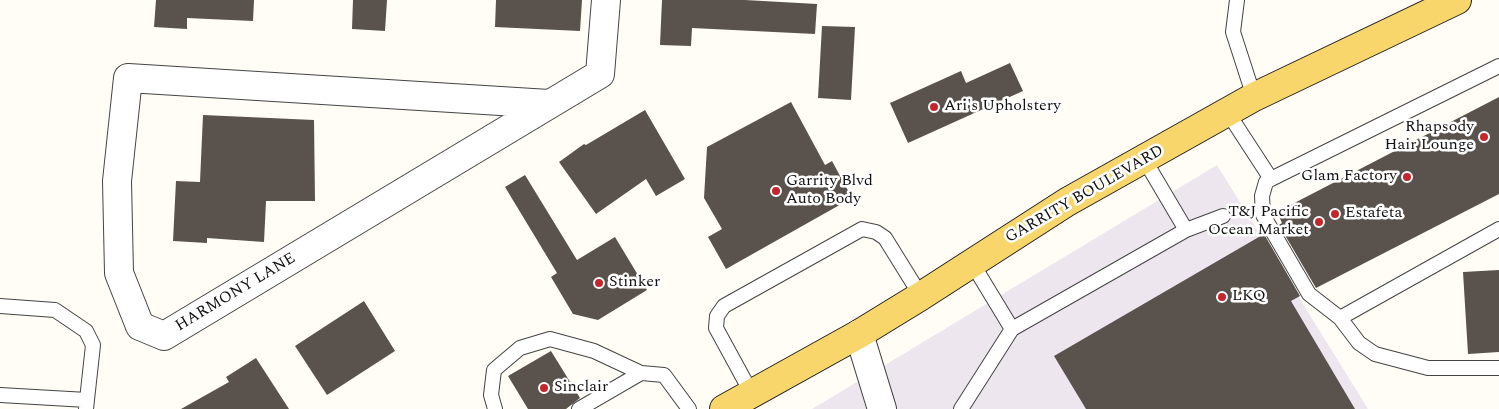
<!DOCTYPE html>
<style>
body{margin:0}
canvas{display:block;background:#fffdf5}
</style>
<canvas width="1499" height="409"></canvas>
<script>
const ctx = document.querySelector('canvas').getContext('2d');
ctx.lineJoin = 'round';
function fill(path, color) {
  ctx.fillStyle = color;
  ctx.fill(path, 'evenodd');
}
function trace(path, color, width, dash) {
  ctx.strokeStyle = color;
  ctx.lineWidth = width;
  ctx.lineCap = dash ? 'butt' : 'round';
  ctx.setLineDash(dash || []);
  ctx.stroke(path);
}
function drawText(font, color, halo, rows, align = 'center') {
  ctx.font = font + ' Spectral,serif';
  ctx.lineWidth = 5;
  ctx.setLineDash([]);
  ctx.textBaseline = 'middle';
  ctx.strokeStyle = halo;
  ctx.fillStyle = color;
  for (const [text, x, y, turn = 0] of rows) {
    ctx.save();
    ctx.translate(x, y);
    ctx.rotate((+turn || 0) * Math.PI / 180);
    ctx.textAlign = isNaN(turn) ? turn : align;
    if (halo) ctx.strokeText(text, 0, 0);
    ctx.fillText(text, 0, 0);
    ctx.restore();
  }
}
fill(new Path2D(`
 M1217,165L1368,409H812Z`), '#eee6ef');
fill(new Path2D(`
 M156,0H254L253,21L187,18V29L154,27Z
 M353,0H387L385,31L352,29Z
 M496,0H582L580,31L495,27Z
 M662,0H745L817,4L815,34L692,28L691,46L660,45Z
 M822,26L855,27L851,100L818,98Z
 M1010,63L1023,91L908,143L890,103L961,71L966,83Z
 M1499,97V194L1316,288L1279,225L1282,223L1277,212Z
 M791,102L825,165L832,161L852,198L726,269L708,237L722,229L704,198L707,147Z
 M645,110L685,179L656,196L646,179L596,214L559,162L584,144L586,145Z
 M203,115L314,120L315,201H266L264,242L207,238V243L173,241L176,181L200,182Z
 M525,175L577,260L615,237L647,290L598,320L573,314L551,277L557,273L505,187Z
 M1264,234L1300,296L1291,301L1355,409H1086L1054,356Z
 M1499,270V352L1468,354L1463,272Z
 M364,301L395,351L327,395L295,346Z
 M551,351L580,398L566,409H528L508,376Z
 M256,358L289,409H181L229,382L226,377Z`), '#5a524d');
const service = new Path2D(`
 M1237,0L1233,32L1254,97
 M1499,66L1271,179L1266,182L1262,196L1263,215L1309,294L1340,318L1359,343L1375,354L1428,368H1499
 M1228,113L1271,179
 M1144,159L1186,230
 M972,263L1012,329
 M0,306L55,310L86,331L93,345L86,409
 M1340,318L1499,229
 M752,394L716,328L717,316L724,306L862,229L876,232L885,238L921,296
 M0,395L87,400
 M495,409L491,395L494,370L520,348L550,339L594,351L641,373
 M579,409L641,373L664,375L689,409
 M961,409L1012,329L1186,230L1223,216`);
const minor = new Path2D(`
 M549,104L128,78L117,181L119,273L140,326L164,336L600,74L606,0
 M859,334L882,409`);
const primary = new Path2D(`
 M724,409L859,334L921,296L1067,202L1254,97L1457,0`);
trace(service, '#444', 16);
trace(minor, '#444', 30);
trace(primary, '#222', 30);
trace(service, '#fff', 14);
trace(minor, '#fff', 28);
trace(primary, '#f9d66b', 28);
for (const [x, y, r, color] of [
 [934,107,5,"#c4262e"],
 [1484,137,5,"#c4262e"],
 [1407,177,5,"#c4262e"],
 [776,191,5,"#c4262e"],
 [1335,214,5,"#c4262e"],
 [1319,222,5,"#c4262e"],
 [599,283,5,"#c4262e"],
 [1222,297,5,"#c4262e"],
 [544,388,5,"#c4262e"]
]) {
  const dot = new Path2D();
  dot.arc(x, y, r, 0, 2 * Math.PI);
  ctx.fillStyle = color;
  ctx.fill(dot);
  trace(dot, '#fff', 2);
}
drawText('16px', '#111', '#fff', [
 ["Ari's Upholstery",944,107],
 ["Rhapsody",1474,128,"right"],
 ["Hair Lounge",1474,146,"right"],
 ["Glam Factory",1397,177,"right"],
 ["Garrity Blvd",786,182],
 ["Auto Body",786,200],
 ["T&J Pacific",1309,213,"right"],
 ["Ocean Market",1309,231,"right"],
 ["Estafeta",1345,214],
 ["Stinker",609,283],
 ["LKQ",1232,297],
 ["Sinclair",554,388]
], 'left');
drawText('16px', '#111', '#fff', [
 ["GARRITY BOULEVARD",1085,195,-30],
 ["HARMONY LANE",236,293,-31]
]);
</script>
